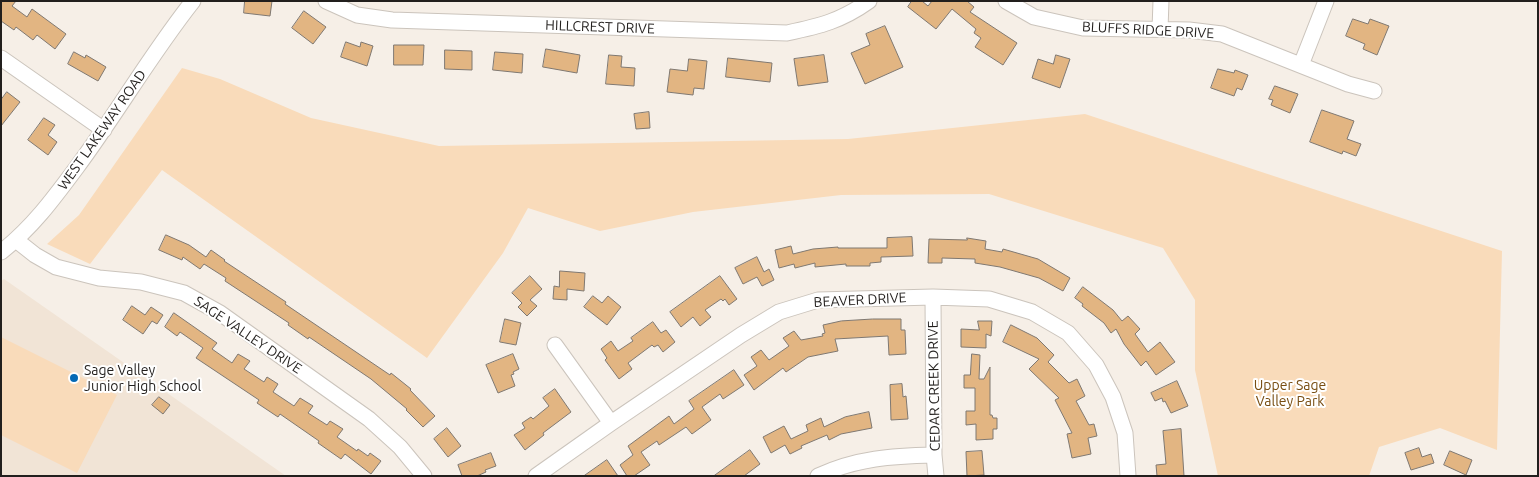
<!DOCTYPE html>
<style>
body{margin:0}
#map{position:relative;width:1539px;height:477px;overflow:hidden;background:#f6efe7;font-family:Ubuntu,sans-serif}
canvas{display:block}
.frame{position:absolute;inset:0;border:2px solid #221f1d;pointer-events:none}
</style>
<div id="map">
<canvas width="1539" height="477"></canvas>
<div class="frame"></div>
</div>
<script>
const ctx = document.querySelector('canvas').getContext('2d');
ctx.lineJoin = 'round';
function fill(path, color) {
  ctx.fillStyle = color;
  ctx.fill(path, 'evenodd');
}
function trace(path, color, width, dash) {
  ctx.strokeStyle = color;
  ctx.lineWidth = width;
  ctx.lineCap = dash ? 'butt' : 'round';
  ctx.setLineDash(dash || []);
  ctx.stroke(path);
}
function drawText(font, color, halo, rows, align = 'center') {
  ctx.font = font + ' Ubuntu,sans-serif';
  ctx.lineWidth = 4;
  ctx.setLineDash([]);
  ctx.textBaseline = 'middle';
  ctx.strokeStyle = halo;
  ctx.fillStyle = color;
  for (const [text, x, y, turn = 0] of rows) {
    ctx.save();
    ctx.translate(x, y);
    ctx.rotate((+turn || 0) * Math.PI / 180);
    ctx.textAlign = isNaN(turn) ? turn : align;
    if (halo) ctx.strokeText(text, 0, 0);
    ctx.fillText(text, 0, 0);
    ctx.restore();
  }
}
fill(new Path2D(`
 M4,279L286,476H1V281Z`), '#f1e4d6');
fill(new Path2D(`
 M182,68L220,79L311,118L439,146L848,139L1085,114L1502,251L1497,450L1440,428L1379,447L1369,476H1218L1195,370V300L1163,248L989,194L841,195L693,212L600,231L528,208L503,253L427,358L162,170L90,264L47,244L79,215Z
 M1,337L117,395L77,473L1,435Z`), '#f9dbba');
const building = new Path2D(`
 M1,1H16L12,6L27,17L32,9L66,34L55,49L37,35L33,40L16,27L14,30L1,21Z
 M245,1H272L270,16L244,13Z
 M912,1H922L928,6L932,1H967L974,7L970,12L1017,43L1003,65L975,47L981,38L974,33L976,29L952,9L936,29L908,7Z
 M304,11L326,27L313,44L292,28Z
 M1353,19L1368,24L1370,19L1389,26L1377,55L1363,49L1365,44L1346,36Z
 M885,26L903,67L865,84L851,53L870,45L866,34Z
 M346,42L360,47L361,42L373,46L367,66L341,57Z
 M394,45H424L423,65H394Z
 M546,49L580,55L577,73L543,67Z
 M445,50L472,51V70L445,69Z
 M74,52L85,58L86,55L106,67L98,81L68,64Z
 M495,52L523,54L522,73L493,70Z
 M609,55L622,56L621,67L635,68L634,86L606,84Z
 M824,55L828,82L798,86L794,59Z
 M1056,55L1070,59L1060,88L1032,78L1038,59L1053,64Z
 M728,58L772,63L770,82L726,77Z
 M689,59L707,61L704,89L694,88L693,95L667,92L670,69L687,71Z
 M1218,69L1234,73L1235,70L1248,75L1242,90L1237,88L1234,96L1211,88Z
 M1275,86L1298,94L1290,113L1271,105L1273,100L1269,99Z
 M7,92L20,102L1,126V100Z
 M1322,110L1354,121L1347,139L1361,144L1356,156L1343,151L1342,154L1310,142Z
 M649,112L650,128L636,129L634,114Z
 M44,118L55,125L48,135L57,142L48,155L28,140Z
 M166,235L189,245L206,257L211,250L225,260L224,261L286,302L285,304L390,375L391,373L411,389L410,390L435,416L423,427L406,410L407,409L371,379L309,337L308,339L288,325L289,323L225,281L226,278L204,264L200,269L183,257L182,260L159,250Z
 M912,237L913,256L881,257V262L870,263V266H846V264L815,267V263L795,268L794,264L779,268L775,250L791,246L793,254L813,249L838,247V248H887V238Z
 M967,238L986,241L985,249L1002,252L1003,249L1038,259L1070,278L1063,291L1039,278L1000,267L975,263V259L942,258V263H928L929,239L967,240Z
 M757,257L764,272L769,269L774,280L762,286L757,277L743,284L735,268Z
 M560,271L585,273L584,291L567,289V300L553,299L554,286L559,287Z
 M530,276L542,289L530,300L537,306L527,316L518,307L522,303L512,293Z
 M720,276L737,299L729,305L725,299L723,301L721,299L705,310L711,317L700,326L693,317L681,327L670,312Z
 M1083,287L1113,310L1122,321L1128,316L1140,329L1135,334L1148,352L1160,342L1175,362L1156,375L1146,361L1141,366L1124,344L1116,329L1111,333L1104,323L1082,306L1083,304L1075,298Z
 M593,296L602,303L608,296L621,307L607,325L584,307Z
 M132,306L145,315L151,307L163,315L157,324L152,321L143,334L123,320Z
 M174,313L217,343L212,349L232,363L238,354L250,361L244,369L264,382L267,377L278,384L273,392L294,406L300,398L313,406L308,413L327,425L330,421L343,429L337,437L357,451L358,449L368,456L370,453L381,461L371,474L345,454L341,459L318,443L319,441L280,414L278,417L257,403L259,400L196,358L203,348L180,332L177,336L165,327Z
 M505,319L521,323L516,345L500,342Z
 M873,319H901V330H905L906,354L889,355L888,336L835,339L838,351L808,357L786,372L783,368L754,390L744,375L757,366L751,357L761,350L769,360L789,346L783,338L794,331L801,340L823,336L822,334L825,333L823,325L841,321Z
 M978,321H992L991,336L986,334V348L961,347V329L979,330Z
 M653,322L661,333L666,330L675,342L663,352L658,345L654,347L652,345L628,363L632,369L619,379L605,360L607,358L601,349L611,341L618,351L633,341L631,338Z
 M1011,325L1037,338L1054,355L1048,362L1069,383L1077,379L1085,396L1076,401L1089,425L1094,424L1097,436L1088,438L1091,454L1072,458L1067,434L1072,433L1055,400L1059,398L1029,369L1039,359L1003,342Z
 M513,354L519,369L513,372L514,374L511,375L515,386L498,393L486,365Z
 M972,354L980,355L979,379H984L990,367V415H992L993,418H997V429H993V439L976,440V424L966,425V411H975V388H964V375H970Z
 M734,370L744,385L723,399L720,394L702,407L711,420L692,434L686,427L659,445L657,441L641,452L650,465L634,476H627L620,465L633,455L628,446L669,416L674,424L694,409L689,401Z
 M1177,381L1188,406L1171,413L1165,401L1163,402L1162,398L1155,401L1151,393Z
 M902,384L903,397L906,396L908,419L891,420L890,385Z
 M555,389L571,412L543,433L544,435L525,450L514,435L525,428L522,423L531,417L533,419L549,406L543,398Z
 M159,397L170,405L163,414L152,405Z
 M869,412L872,428L841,434L829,440L827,435L801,446L802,448L790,454L785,445L771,453L763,437L784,426L791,439L808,431L806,425L821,418L824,427L845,417Z
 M447,428L461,446L448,457L434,439Z
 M1181,429L1184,476H1157L1156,465L1166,464L1163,431Z
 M1419,448L1422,457L1431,454L1434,463L1411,470L1405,453Z
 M750,450L760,464L744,476H714Z
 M982,451L984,475L967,476L966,452Z
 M1450,451L1472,460L1466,475L1444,465Z
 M491,453L496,466L485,470L486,472L477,476H462L458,465Z
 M607,460L618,476H584Z`);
fill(building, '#e2b582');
trace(building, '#7f7871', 1);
const minor = new Path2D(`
 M326,1L357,15L392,20L787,33C820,26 841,21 869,1
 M1006,1L1034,17L1083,28L1189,30L1222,34L1348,84L1374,91
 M1160,29L1161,1
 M1,58L104,130
 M1301,65L1326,1
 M16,240L35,255L56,267L99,278L141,282L184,293L220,313L369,419L400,447L424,476
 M1,252C32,228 54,198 77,167C117,113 151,54 193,1
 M933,297L934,455L936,476
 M555,345L611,423
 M536,476L611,423L741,335L779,312L818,300L933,297L989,299L1032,312L1068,333L1096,365L1113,397L1125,433L1128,476
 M818,476C857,458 892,456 934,455`);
trace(minor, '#cbc4bc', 17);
trace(minor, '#fff', 15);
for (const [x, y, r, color] of [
 [74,378,5,"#0469b5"]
]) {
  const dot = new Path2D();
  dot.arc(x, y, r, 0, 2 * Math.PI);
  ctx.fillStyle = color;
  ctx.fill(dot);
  trace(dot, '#fff', 2);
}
drawText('14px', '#221f1d', '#fff', [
 ["HILLCREST DRIVE",600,27,2],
 ["BLUFFS RIDGE DRIVE",1148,30,3],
 ["WEST LAKEWAY ROAD",102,130,-55],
 ["BEAVER DRIVE",860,300,-3],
 ["SAGE VALLEY DRIVE",248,335,34],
 ["CEDAR CREEK DRIVE",934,386,-91]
]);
drawText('14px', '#221f1d', '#fff', [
 ["Sage Valley",84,370],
 ["Junior High School",84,386]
], 'left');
drawText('14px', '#784d11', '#fff', [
 ["Upper Sage",1290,385],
 ["Valley Park",1290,401]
]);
</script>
